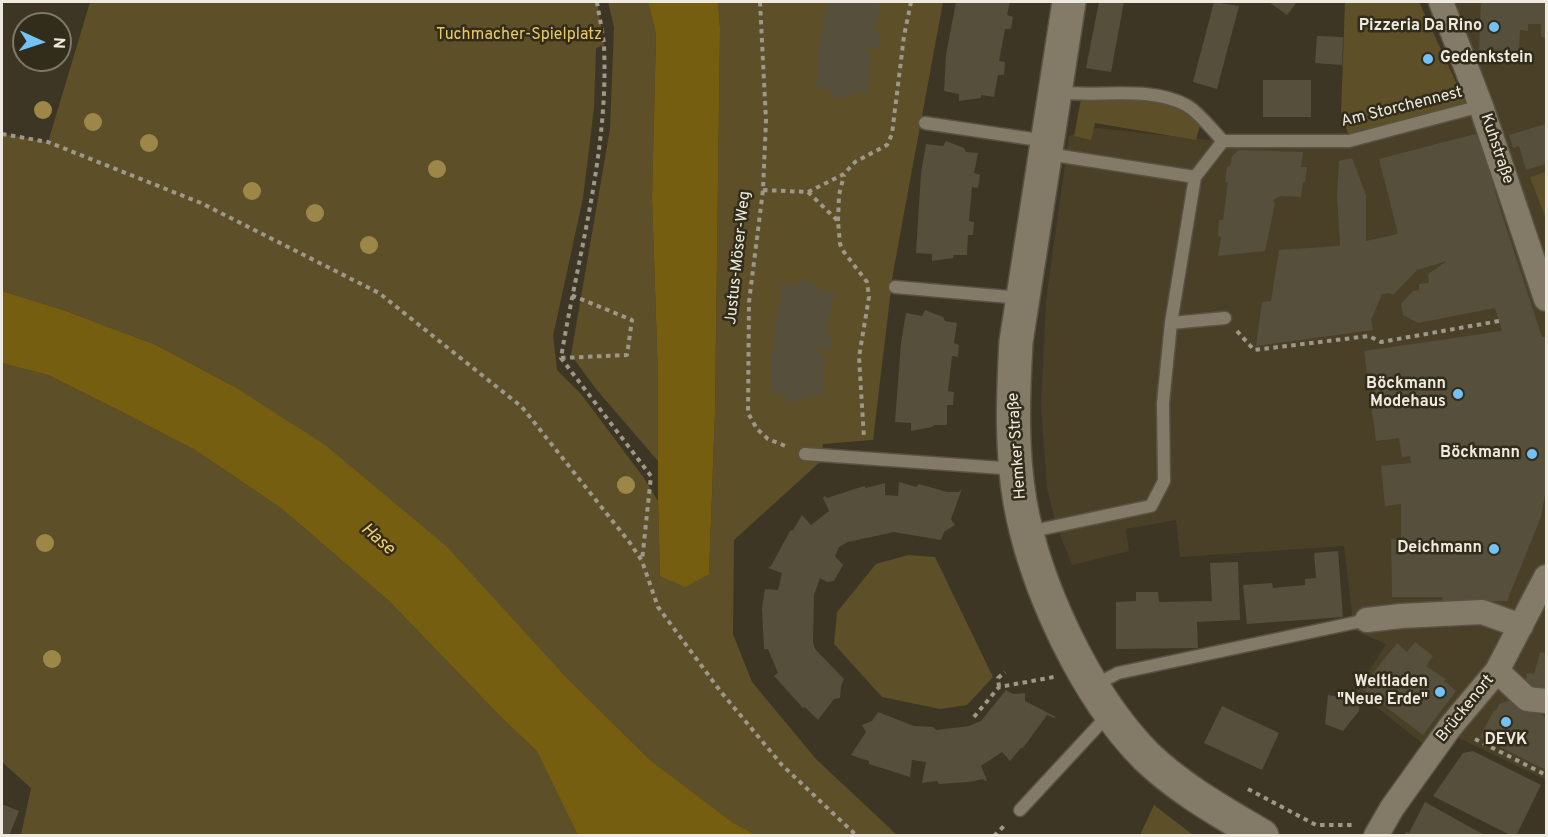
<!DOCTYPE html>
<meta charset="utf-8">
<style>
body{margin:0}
#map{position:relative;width:1548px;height:837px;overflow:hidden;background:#3d3624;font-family:Overpass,sans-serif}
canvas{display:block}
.frame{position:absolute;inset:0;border:3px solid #eeeadf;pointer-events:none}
.north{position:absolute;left:12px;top:12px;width:60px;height:60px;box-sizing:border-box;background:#322c1a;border:2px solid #7d7869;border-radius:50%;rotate:93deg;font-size:16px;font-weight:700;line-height:24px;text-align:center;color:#eeeadf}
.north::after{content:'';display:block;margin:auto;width:21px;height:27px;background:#73c1f5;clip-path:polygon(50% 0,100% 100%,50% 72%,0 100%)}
</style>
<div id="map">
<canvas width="1548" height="837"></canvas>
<div class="frame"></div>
<div class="north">N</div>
</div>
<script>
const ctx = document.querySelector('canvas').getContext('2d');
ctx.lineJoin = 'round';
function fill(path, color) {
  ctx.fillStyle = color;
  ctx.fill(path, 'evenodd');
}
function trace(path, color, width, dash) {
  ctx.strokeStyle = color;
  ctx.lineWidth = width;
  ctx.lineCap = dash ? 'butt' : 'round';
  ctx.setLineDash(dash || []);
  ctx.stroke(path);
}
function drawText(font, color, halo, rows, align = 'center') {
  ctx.font = font + ' Overpass,sans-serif';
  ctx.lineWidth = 5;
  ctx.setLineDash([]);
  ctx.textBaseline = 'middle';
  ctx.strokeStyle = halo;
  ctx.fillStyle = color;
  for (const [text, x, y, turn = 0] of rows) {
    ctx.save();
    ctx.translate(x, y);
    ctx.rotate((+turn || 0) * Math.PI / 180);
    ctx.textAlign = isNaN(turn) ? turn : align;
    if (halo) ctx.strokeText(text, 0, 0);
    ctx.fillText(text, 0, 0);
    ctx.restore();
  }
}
fill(new Path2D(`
 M1449,2H1546V780L1440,729L1427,747L1356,691L1386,644L1354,630L1344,546L1180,557L1176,520L1126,529L1129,551L1072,565L1056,524L1047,488L1041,405L1046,300L1069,136L1097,128L1217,141L1351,144L1469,114Z`), '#494027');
fill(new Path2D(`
 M90,2H597L604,45L596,48L594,108L583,198L553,336L557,370L581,394L644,478L658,501L660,576L709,574L715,412L720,28L718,2H943L893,273L873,440L823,444L820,462L734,540L733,634L752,682L816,759L897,835H756L732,822L650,760L562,673L233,386L156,345L63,310L2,291V134L48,142Z
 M608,2H648L656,34L652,198L658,377V461L596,389L571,355L610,129L614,27Z
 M1345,2H1419L1467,106L1349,137L1341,112Z
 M1081,99L1154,100L1184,109L1200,125L1196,140L1095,123L1091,140L1074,136Z
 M1546,172V219L1530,177Z
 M2,363L48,375L124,413L195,450L281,508L389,601L502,718L603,814L632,835H21L31,788L2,762Z
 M908,555L935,557L993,677L967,705L940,709L882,697L834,644L837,612L876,564Z
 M1154,805L1193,835H1140Z`), '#5d4f28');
fill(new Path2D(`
 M648,2H718L720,28L715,412L709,574L685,587L660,576L658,501V377L652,198L656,34Z
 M2,291L63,310L156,345L233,386L325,445L446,546L562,673L650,760L732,822L756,835H632L603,814L502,718L389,601L281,508L195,450L124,413L48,375L2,363Z`), '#765e11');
trace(new Path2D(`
 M560,740L607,836`), '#765e11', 51);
fill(new Path2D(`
 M827,2H881L874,32L881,35L879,49L867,47L866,52L871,54L869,93L854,92L852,96L832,98V90L816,87L820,39Z
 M956,2H1010L1007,15L1013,17L1011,29H1005L999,61L1005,62L1004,75H998L994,97L981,95V98L959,101V94L944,91L946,55Z
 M1099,2H1124L1111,72L1086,68Z
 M1214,2L1239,6L1217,89L1193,82Z
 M1269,2H1297L1287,15Z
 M1481,2H1546V38L1541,37V24H1528V31L1520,30L1519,52L1479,50Z
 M1317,36L1343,37L1342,65L1315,63Z
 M1263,80H1311V117H1263Z
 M1546,124V164L1526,170L1519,146L1513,148L1509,135Z
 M1479,133L1500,209L1542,337H1546V490L1541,517L1507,601H1443L1442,597H1392L1391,539H1401V504L1385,506L1381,466L1411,463L1410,456L1402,457L1399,438L1376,441L1364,351L1502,331L1495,308L1418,323L1403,315L1401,304L1413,291L1419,290V284L1429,283L1428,274L1447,261L1417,270L1393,295L1390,293L1382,294L1371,320L1373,330L1256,346L1262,302L1271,301L1279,250L1340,246L1337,194L1339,161L1352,158L1366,195V241L1398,234L1379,159Z
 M946,141L964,148L966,152L978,153L974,173L980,175L978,188L972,187L969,221L974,222L973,235H968L967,255H954L953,258L932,261V254L916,253L921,173L926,144L943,146Z
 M1239,150L1303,152L1301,167H1307L1305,182H1303L1301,197L1280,196L1273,200L1275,203L1265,251L1218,256L1221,237L1218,236L1219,220H1223L1228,182H1225L1227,166H1230L1232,156Z
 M799,279L818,286L819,290L834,293L826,334L832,336L831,350L820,348V354L825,356L823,395H809L807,398L786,402V394L771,393V360L775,326L782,283L798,286Z
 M925,310L943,317L945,321L957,323L954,343L959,345L958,357L952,356L948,391L954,392L953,405H947V425H934L932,427L911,431V423L895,422L901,343L906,313L922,316Z
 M899,482L916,487L919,484L947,492H959L962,489L951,519L955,525L944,532L941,540L894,532L848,542L839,547L835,556L843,565L834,581L827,582L820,578L814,595L813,642L815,649L844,679L841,686L840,698L834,699L818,720L805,707L803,708L774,676L778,673L768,649H764L762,608L765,589L778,590L782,573L768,568L771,566L790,531L793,530L802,515L811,525L829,511L823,498L825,496L827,498L864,486L866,488L885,483V495L898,496Z
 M1338,551L1343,617L1247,624L1243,585L1272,583L1273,588L1305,585V579L1316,578L1314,553Z
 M1238,562L1240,620L1197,622L1198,648L1116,649V602L1136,601V592H1158L1159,602L1212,601L1210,563Z
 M1415,642L1433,656L1426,666L1446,679L1444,681L1456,691L1423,735L1361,688L1397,643L1407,652Z
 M1540,652L1546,653V690L1525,688L1527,673L1534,674Z
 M1006,690L1013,694L1025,693V701L1056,717L1054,718L1047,715L1023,748H1021L1010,761L1002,752L981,766L987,780L985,781L983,779L969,782L939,784L937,781L922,783L926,762L912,760L910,777L869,764V761L851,755L866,732L862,725L872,721L878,712L914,726L933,727L936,730L969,726L981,721Z
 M1328,695L1360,700L1359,711L1343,731L1325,724Z
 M1510,700L1546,717V770L1480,737L1494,710L1496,711L1499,704Z
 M1222,706L1279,733L1262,770L1204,743Z
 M1473,751L1541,785L1516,836H1512L1433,796L1463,753Z
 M1425,802L1486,836H1404L1406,832L1409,833Z
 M2,804L19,811L9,836H2Z`), '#564f3c');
const lane = new Path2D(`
 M1057,92C1099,98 1148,85 1186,105C1198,111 1213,131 1223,141
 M925,123L1046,141
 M1195,177L1223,141H1349L1481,106
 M895,287L1021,298
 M1171,323L1225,318
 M805,454L1016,469
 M1028,532L1151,506L1164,481L1163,403L1171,323L1195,177L1048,154
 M1095,685L1118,673L1367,620
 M1020,810L1109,714`);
const street = new Path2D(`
 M1441,2L1481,106L1546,299
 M1367,620L1401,616L1482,612L1521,626
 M1497,671L1527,699L1546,701
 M1376,836L1392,808L1450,727L1497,671L1546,577`);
const secondary = new Path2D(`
 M1069,2L1016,342C1013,395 1011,449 1020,502C1035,586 1085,694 1146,756C1180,789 1222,812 1262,836`);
trace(lane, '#595243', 15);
trace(street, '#595243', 27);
trace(secondary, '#595243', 36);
trace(new Path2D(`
 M597,2C599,16 603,32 604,46C609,151 578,255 561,358L651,476L642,561
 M760,2L766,120L763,190L749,302L748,413L757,429L768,439L788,447
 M2,134L48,142L201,203L379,293L522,407L630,543L642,561L658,607L721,692L782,765L857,836
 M763,190L808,192L838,221L840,244L844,252L867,282L869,297L859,357L864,438
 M808,192L844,174L855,162L887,145L892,134L904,36L911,2
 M838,221L839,195L844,175
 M1237,331L1254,350L1369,336L1381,342L1499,321
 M561,358L627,355L632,320L571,295
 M999,687L998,678L1005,672
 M974,717L999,687L1054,677
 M1475,739L1546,775
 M1248,789L1316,825H1354
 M994,836L1006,824`), '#9d988a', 4, [4.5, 4.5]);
trace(lane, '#837b67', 12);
trace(street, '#837b67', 24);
trace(secondary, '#837b67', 33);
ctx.fillStyle = '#9d8748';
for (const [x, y] of [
 [43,110],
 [93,122],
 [149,143],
 [437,169],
 [252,191],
 [315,213],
 [369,245],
 [626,485],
 [45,543],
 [52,659]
]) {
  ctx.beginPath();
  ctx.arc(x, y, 9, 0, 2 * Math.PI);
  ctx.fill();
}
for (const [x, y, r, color] of [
 [1494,27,6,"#73c1f5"],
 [1428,59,6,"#73c1f5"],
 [1458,394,6,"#73c1f5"],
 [1532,454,6,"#73c1f5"],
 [1494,549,6,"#73c1f5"],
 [1440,692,6,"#73c1f5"],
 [1506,722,6,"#73c1f5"]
]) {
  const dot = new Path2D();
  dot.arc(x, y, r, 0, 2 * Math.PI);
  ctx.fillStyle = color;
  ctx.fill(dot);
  trace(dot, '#322c1a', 2);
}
drawText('bold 16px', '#eeeadf', '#322c1a', [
 ["Pizzeria Da Rino",1482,27],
 ["Gedenkstein",1440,59,"left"],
 ["Böckmann",1446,385],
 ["Modehaus",1446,403],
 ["Böckmann",1520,454],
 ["Deichmann",1482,549],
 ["Weltladen",1428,683],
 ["\"Neue Erde\"",1428,701],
 ["DEVK",1506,741,"center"]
], 'right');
drawText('16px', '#ecc966', '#322c1a', [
 ["Tuchmacher-Spielplatz",519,36]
]);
drawText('16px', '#eeeadf', '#322c1a', [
 ["Am Storchennest",1402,108,-14],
 ["Kuhstraße",1496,149,71],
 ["Justus-Möser-Weg",739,258,-84],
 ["Hemker Straße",1018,446,-94],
 ["Brückenort",1466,709,-51]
]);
drawText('italic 18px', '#f2ce6c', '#322c1a', [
 ["Hase",377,540,41]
]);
</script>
